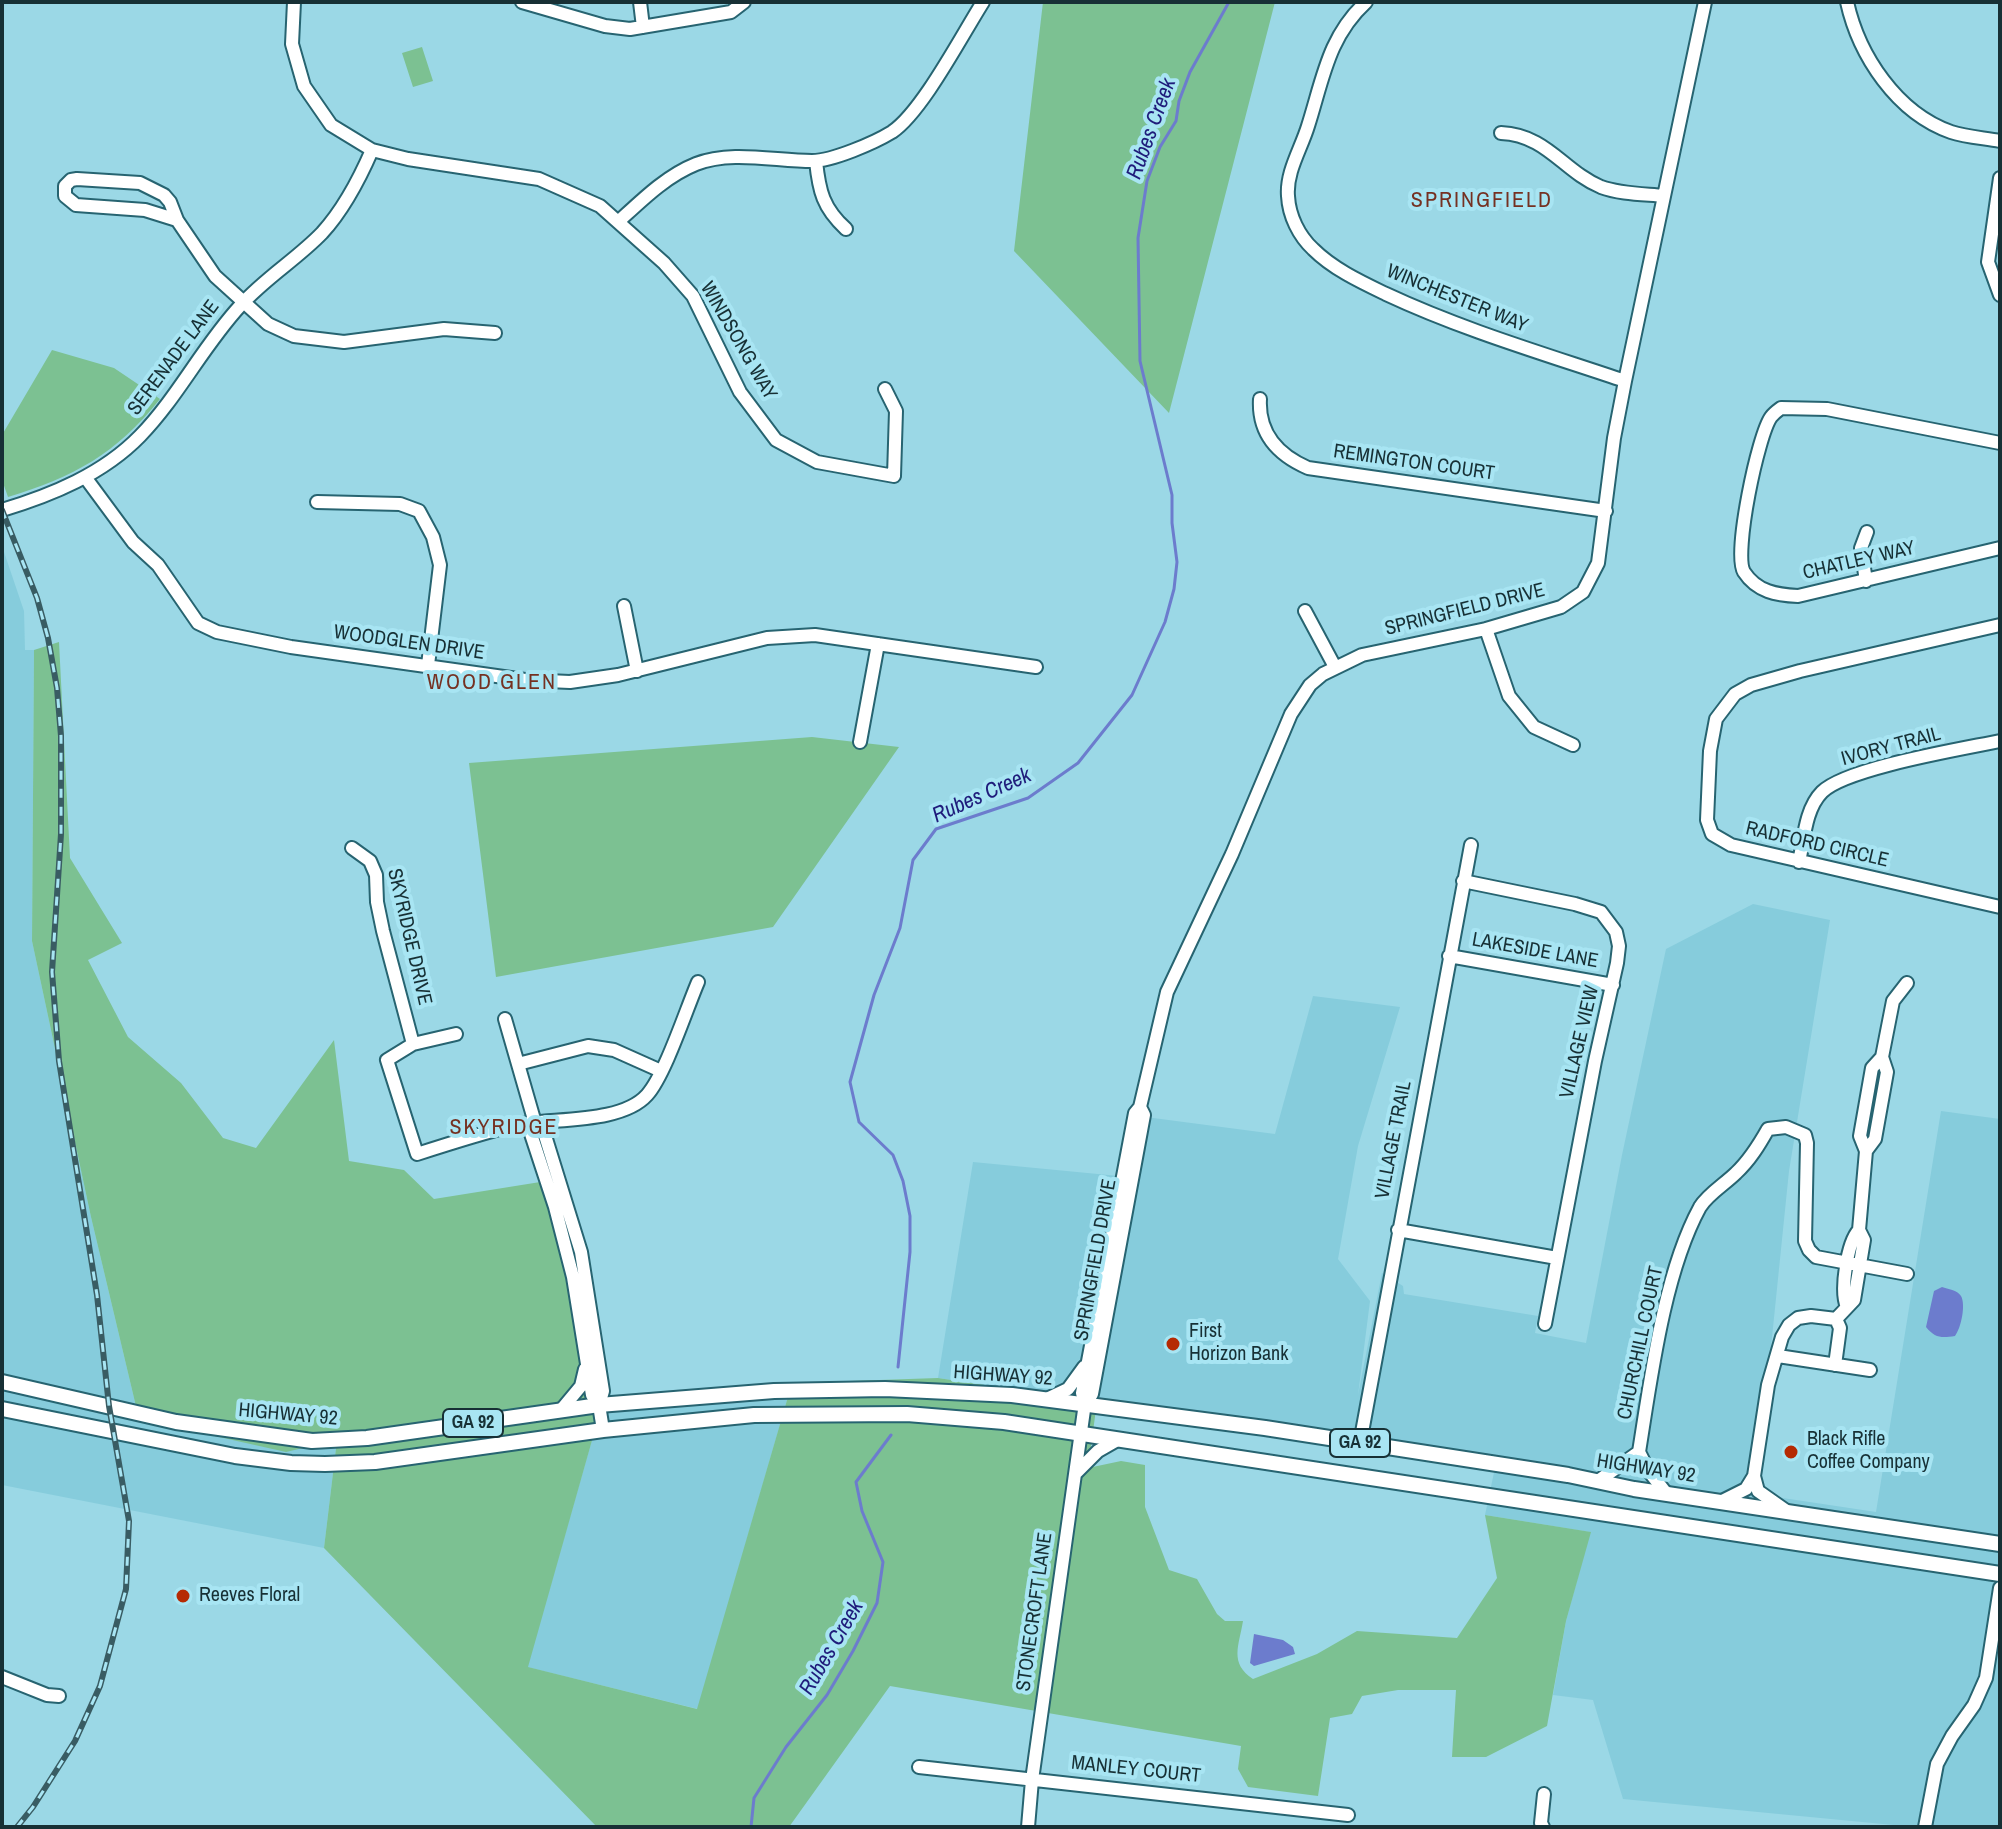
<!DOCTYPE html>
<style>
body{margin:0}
#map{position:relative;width:2002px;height:1829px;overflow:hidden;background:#9bd8e6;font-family:"Archivo Narrow",sans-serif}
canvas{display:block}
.frame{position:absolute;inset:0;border:4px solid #173035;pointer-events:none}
</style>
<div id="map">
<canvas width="2002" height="1829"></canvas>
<div class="frame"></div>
</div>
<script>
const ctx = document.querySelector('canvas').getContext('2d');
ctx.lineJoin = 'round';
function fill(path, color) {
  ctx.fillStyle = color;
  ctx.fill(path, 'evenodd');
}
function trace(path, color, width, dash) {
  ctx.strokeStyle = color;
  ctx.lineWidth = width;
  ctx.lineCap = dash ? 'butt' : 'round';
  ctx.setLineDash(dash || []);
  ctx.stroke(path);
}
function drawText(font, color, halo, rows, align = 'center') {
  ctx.font = font + ' "Archivo Narrow",sans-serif';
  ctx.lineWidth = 8;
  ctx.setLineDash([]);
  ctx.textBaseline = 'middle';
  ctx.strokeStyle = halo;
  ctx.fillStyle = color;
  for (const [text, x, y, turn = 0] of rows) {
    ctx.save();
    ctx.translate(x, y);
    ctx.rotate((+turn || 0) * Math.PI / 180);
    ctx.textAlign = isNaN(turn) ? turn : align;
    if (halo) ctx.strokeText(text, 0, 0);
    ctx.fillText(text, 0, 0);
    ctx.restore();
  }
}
fill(new Path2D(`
 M2,552H4L24,611L25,650H34L32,941L91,1217L139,1419L337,1440L324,1548L2,1485Z
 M1753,904L1830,920L1789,1171L1756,1494L1876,1512L1941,1111L2000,1119V1827H1914L1623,1799L1593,1700L1553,1695L1566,1621L1590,1532L1485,1515L1496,1463L938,1378L973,1162L1129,1177L1138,1116L1275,1134L1313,996L1400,1007L1358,1146L1338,1259L1370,1301L1358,1395L1382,1273L1403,1286L1404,1294L1538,1316L1535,1333L1586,1343L1622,1155L1666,949Z
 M792,1383L698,1709L527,1667L602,1405Z`), '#86ccdc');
fill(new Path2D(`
 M1043,2H1275L1169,413L1014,251Z
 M422,47L433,81L413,87L402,53Z
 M52,350L114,368L160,399C116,454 74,477 8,497L2,480V435Z
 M59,642L70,858L122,943L88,960L128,1037L181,1083L223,1138L256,1148L334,1040L349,1161L404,1170L434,1199L559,1179L602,1405L528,1667L697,1709L792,1383L938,1378L1097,1402L1088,1468L1121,1461L1145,1465V1507L1169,1570L1197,1579L1217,1614L1225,1621H1243C1239,1646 1229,1663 1253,1679L1317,1654L1357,1631L1457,1638L1497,1578L1485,1515L1591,1532L1566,1621L1547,1726L1486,1757H1452L1456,1690H1398L1362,1696L1352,1714L1330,1718L1318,1796L1248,1787L1238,1769L1241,1746L890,1686L789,1827H597L324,1548L337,1440L286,1452L139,1419L91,1217L32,941L34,650Z
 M812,737L899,747L773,927L496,977L469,763Z`), '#7cc192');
fill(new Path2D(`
 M1942,1287C1948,1289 1957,1290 1961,1296C1966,1305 1961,1328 1955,1336C1941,1338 1935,1338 1926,1327L1934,1291Z
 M1254,1634L1283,1640L1293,1647L1295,1654L1254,1666L1250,1663Z`), '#6c7ccd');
trace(new Path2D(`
 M898,1367L910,1252V1216L903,1181L893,1155L859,1122L850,1082L874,995L900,928L913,860L936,829L1028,798L1078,763L1132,695L1165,622L1174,589L1177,562L1172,523V495L1140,361L1138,238L1147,181L1160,147L1176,121L1179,101L1190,72L1229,2
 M751,1827L754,1798L786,1747L827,1695L853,1651L877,1603L883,1562L862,1511L856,1482L891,1435`), '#6c7ccd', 3);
const minor = new Path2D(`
 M294,2L292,44L304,86L331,125L372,150L408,159L539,179L600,206L664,263L693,296L740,392L776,440L817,462L894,476L896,411L885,389
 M522,2L605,26L630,29L731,12L744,2
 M640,2L643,27
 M1366,2C1328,37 1323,79 1308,126C1301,149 1286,172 1288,196C1289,216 1299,236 1313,249C1333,269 1361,282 1386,294C1463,330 1545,354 1625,381
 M1847,2C1859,56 1897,113 1951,132C1966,137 1984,138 2000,141
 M1501,133C1547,135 1563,171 1601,187C1620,194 1644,194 1664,196
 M816,161C819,191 823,208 846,229
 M2000,178L1988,262L2000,295
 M177,220L145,210L76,205L65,196V186L71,180L77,179L140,183L164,195L170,202L177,220L215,276L268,324L294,336L344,342L444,329L495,333
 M618,222C642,200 666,176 696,164C731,150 775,161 812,161C832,161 874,143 892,132C922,112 962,35 983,2
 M1260,399C1258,434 1278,455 1308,468L1606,511
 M2000,443L1827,409L1781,408C1777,411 1774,413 1771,417C1758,435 1733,554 1744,572C1757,592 1777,595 1798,596L2000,548
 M85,477L133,542L158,565L198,623L217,632L291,647L525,680L570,682L618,675L767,638L815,635L1036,667
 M317,502L400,504L419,511L433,537L440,565L428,665
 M2,510C52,495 103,474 140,436C178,397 203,346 240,306C265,278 297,259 322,233C344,209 359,180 372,150
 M1866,581L1861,548L1867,532
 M624,606L637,671
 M1305,611L1335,667
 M2000,625L1800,671L1751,685L1735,694L1716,719L1710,751L1707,820L1712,834L1731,845L2000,907
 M1486,629L1509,696L1534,727L1573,745
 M860,742L878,644
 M352,848L370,861L376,875L377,902L383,931L413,1044
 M1799,862C1804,840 1805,809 1822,792C1846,768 1962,749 2000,741
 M1463,881L1575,904L1601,912L1616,932L1619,946L1617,963L1595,1061L1545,1324
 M1449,956L1613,985
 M505,1019L535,1123L543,1129L581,1252L603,1391L599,1405L603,1430
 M456,1034L413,1044L387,1060L417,1154C448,1144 479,1134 511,1126C549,1117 620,1125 647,1095C665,1075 686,1010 698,982
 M518,1064L588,1046L614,1050L661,1071
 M535,1123L530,1131L555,1207L573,1277L592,1395L599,1405
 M1866,1151L1875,1139L1887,1072L1882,1057L1893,1001L1907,983
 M1398,1230L1557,1258
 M1847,1307C1840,1291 1847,1243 1859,1230
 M1778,1356L1870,1370
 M1835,1365L1840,1328L1836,1319
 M1049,1398L1068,1389L1084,1367
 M1085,1403L1092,1394L1144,1115L1140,1107
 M561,1410L581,1386L585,1369
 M1360,1443L1471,845
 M1639,1452C1651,1377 1664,1273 1700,1207C1708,1194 1725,1184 1736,1173C1750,1160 1759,1145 1768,1129L1786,1127L1805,1135L1807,1143L1805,1241L1809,1250L1816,1257L1907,1274
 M1639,1452L1648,1470L1666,1493
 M1075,1474L1098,1451L1119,1439
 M1754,1476L1758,1491L1785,1510
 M1598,1481L1639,1452
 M1722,1501L1746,1489L1754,1476L1768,1385L1782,1337L1789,1325L1798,1318L1811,1316L1836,1319L1854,1300L1864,1240L1859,1230L1866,1151L1860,1136L1872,1068L1882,1057
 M2,1677L47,1695L59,1696
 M919,1767L1348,1815
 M1028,1827L1032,1780L1085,1403L1082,1393L1135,1113L1140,1107L1167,992L1232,854L1291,714L1310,685L1323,674L1362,655L1486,629L1561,607L1583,592L1598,563L1614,438L1625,381L1705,2
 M1543,1827L1541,1823L1544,1794
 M1925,1827L1937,1764L1952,1736L1974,1705L1986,1678L2000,1588`);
const major = new Path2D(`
 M2,1382L176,1422L312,1441L367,1438L599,1405L774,1391L885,1389L1012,1395L1265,1428L1568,1475L1634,1489L2000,1544
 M2,1409L235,1456L291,1463L325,1464L375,1462L603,1430L754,1415L907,1414L1004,1422L2000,1574`);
trace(minor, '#276471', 16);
trace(major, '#276471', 18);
trace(minor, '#fff', 12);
trace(major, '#fff', 14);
const rail = new Path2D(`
 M2,510L37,598L48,638L57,688L61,736V834L52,972L59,1061L97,1295L109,1406L129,1521L126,1589L100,1686L75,1741L33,1807L17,1827`);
trace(rail, '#395c63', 6);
trace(rail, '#a8e5f3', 3, [9]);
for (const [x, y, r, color] of [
 [1173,1344,8,"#b52a03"],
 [1791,1452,8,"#b52a03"],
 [183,1596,8,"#b52a03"]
]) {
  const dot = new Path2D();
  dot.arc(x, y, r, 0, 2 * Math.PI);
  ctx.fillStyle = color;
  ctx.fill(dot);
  trace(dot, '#a8e5f3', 3);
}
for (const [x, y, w] of [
 [473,1423,60],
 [1360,1443,60]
]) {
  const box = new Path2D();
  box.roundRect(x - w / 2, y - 14, w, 28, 6);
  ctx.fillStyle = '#a8e5f3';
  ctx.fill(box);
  trace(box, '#173035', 2);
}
drawText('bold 18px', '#173035', null, [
 ["GA 92",473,1423],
 ["GA 92",1360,1443]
]);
drawText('20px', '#173035', '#a8e5f3', [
 ["WINCHESTER WAY",1457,299,22],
 ["WINDSONG WAY",738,341,60],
 ["SERENADE LANE",174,358,-53],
 ["REMINGTON COURT",1414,463,8],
 ["CHATLEY WAY",1859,561,-13],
 ["SPRINGFIELD DRIVE",1465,610,-14],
 ["WOODGLEN DRIVE",409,643,8],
 ["IVORY TRAIL",1891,747,-15],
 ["RADFORD CIRCLE",1817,845,13],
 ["SKYRIDGE DRIVE",409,937,77],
 ["LAKESIDE LANE",1535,951,10],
 ["VILLAGE VIEW",1580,1042,-77],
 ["VILLAGE TRAIL",1394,1140,-79],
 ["SPRINGFIELD DRIVE",1096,1260,-80],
 ["CHURCHILL COURT",1641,1343,-78],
 ["HIGHWAY 92",1003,1376,4],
 ["HIGHWAY 92",288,1415,5],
 ["HIGHWAY 92",1646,1469,9],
 ["STONECROFT LANE",1035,1612,-82],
 ["MANLEY COURT",1136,1770,6]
]);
drawText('20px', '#173035', '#a8e5f3', [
 ["First",1189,1332],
 ["Horizon Bank",1189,1355],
 ["Black Rifle",1807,1440],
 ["Coffee Company",1807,1463],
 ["Reeves Floral",199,1596]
], 'left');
drawText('italic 22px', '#1f1c7b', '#a8e5f3', [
 ["Rubes Creek",1152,129,-70],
 ["Rubes Creek",982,796,-24],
 ["Rubes Creek",832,1648,-60]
]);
ctx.letterSpacing = '2px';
drawText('22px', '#753122', '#a8e5f3', [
 ["SPRINGFIELD",1482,201],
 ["WOOD GLEN",492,683],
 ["SKYRIDGE",504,1128]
]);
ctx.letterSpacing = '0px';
</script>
